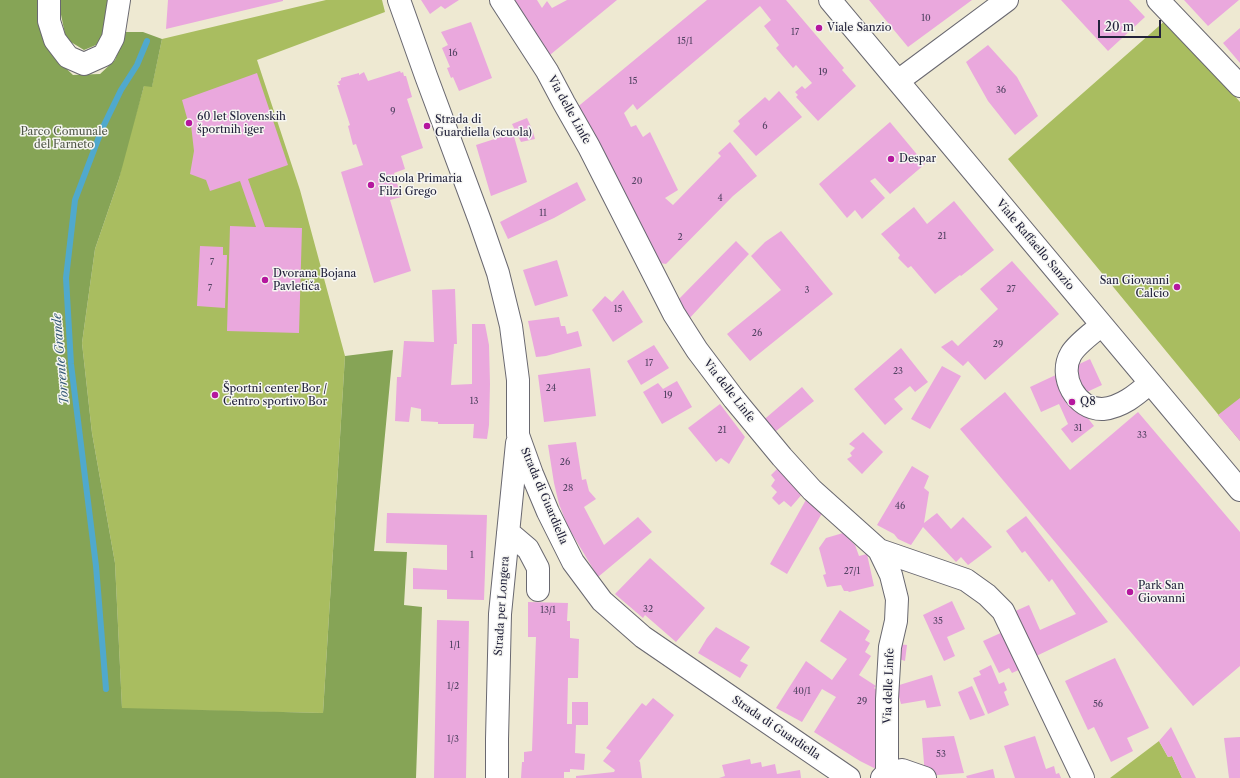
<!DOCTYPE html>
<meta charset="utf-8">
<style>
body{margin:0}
#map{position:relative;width:1240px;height:778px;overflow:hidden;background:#eee9d2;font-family:"Libre Caslon Text",serif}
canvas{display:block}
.scale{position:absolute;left:1098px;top:20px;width:63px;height:18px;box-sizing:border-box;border:2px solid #22223b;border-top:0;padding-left:5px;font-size:12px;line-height:14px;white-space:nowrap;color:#22223b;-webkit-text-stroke:3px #f6f6f2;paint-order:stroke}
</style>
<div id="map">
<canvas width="1240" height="778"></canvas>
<div class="scale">20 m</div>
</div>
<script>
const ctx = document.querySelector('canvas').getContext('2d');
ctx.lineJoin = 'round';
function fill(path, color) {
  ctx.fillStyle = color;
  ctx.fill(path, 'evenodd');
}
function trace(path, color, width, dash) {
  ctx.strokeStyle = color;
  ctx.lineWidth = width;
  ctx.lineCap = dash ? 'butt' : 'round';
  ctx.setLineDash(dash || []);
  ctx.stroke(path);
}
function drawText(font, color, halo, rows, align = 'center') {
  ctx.font = font + ' "Libre Caslon Text",serif';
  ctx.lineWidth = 3;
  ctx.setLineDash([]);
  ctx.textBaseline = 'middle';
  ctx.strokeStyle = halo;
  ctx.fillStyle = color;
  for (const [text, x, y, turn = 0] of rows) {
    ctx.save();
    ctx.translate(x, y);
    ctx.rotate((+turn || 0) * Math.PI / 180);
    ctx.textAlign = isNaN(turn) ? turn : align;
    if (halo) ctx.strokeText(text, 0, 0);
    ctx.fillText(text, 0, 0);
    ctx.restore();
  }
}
fill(new Path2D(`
 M326,0H382L385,12L257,60L300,190L345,356L323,713L122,709L115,563L92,433L82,343L95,249L119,179L124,155L144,86H152L162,39Z
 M1167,19L1240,102V441L1008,159Z
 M1159,741L1168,757L1172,756L1182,778H1110Z`), '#a9bd60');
fill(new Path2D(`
 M0,0H41V24L53,56L73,75L100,74L115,60L126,32H143L162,39L152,87L144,86L119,179L95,249L82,343L92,433L115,563L122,708L323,713L345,356L393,350L374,551L407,552L404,605L422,607L416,778H0Z
 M58,0H110L105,32L96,45L84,50L66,39Z`), '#86a456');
trace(new Path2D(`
 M106,689L96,566L71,364L66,278L75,200L102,129L121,90L137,65L147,41`), '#50a9cd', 6);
fill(new Path2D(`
 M168,0H283V1L166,29Z
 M421,0H459L445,9L441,6L430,14Z
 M510,0H537L542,8L547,1L552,8L567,0H617L545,59Z
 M707,0H786L844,68L842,70L856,86L818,121L796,97L798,95L795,92L802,86L805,89L812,83L796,65L793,68L776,48L779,45L764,26L771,20L760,6L637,110L633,104L624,113L631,127L636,125L643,137L650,132L678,190L665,198L673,205L721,156L718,153L730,142L757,176L733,196L666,264L655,262L575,109Z
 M869,0H972L908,47Z
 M1061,0H1129L1145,17L1108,51Z
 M1184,0H1239L1208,26Z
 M471,22L492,78L459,91L453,77L451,78L447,68L450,67L442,48L448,45L441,32Z
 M1240,28V63L1223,43Z
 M988,45L1017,77L1038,116L1015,135L988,101L966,62Z
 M400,71L401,73L403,72L404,76H406L412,97L407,99L423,148L401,156L405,169L394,173L401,197L390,200L411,271L374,283L341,172L363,165L356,144L353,145L348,126L350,125L337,85H340L338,82L341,80V78L359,73V75L364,72L368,81Z
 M257,73L288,165L248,179L265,227L302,228L299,333L227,331L230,226L256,227L240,181L210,191L206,180L190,174L194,151L191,125H189L182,100Z
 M779,91L802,117L756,156L733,131L740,124L738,121L765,97L769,101Z
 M527,118L532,129L535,139L521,142L512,124Z
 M890,122L925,164L890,194L875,178L870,181L885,198L862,219L855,210L847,218L819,184Z
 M513,133L527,182L491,196L476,145Z
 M577,182L586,200L554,218L508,239L500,222Z
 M954,201L994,250L961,276L960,275L935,294L911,266L908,268L898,258L900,255L881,234L914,207L927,224Z
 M781,231L833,294L750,361L727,334L781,290L751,256L765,242Z
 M736,241L749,254L687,321L675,303Z
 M200,246L223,247V255H227L225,308L197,306Z
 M557,260L568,296L535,306L523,270Z
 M1012,261L1059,314L985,380L968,361L963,366L941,347L952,340L958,346L998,309L980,289Z
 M455,289L457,344H454L451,385L472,384V324H485L489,345L490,384L489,425L487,439L473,438L474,424H438V422L421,421V409L411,407L409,422L395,421L397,377H401L404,341L434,342L432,290Z
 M623,290L643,322L613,342L592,310L605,296L612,302Z
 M559,317L561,326H565L567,334L578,331L582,346L546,356L536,357L528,321Z
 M654,345L669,368L641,385L627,361Z
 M901,348L928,382L915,392L910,386L894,399L903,409L885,425L854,389Z
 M1090,359L1102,385L1076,397L1083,412L1094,426L1072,443L1061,429L1068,424L1059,404L1041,412L1030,387Z
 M942,366L961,376L930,429L911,419Z
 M590,368L596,416L544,422L538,375Z
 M677,381L692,407L662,424L643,392L658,383L663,389Z
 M802,387L814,401L771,435L760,423Z
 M1005,392L1070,470L1138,412L1240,532V666L1193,706L960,429Z
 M1240,398V441L1218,415Z
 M720,404L745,437L729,464L721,458L716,462L688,428Z
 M863,432L883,452L862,474L847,459L852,456L850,453L855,448L849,444Z
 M576,442L582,480L586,479L589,491L596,499L584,507L604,545L638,517L652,532L598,577L568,527L559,504L554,483L548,445Z
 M780,466L804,492L791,507L784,501L779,505L772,498L777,492L771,486L775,480L771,475Z
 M912,466L929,476L924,488L929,492L924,523L937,513L951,529L963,517L992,547L968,565L961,557L956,562L923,527L911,545L898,539L894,534L877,525Z
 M807,498L825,508L787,574L770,564Z
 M387,513L487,515L484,600L447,599V590L413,589V568L447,570V545L386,543Z
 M1026,516L1108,622L1032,658L1011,613L1029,605L1040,630L1076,614L1052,579L1049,582L1025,551L1022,553L1006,531Z
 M843,533L855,545L859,556L867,554L874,586L849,592L848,591H844L841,585L827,587L823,575L826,574L819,548L826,538Z
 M650,558L705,608L676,642L645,615L643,618L615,594Z
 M952,601L965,629L947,637L955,656L944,661L923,615Z
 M528,602L568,603L567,621H570V638L579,639L578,678H568L567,724H572V702H588V725H576L575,753L585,754L584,770L570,769V772H564V778H521L522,762H524V752L532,751L536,637H528Z
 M840,610L870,631L865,640L870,643L865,652L871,656L859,675L876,686L874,688L879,691L878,770L860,761L814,732L836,697L822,689L802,722L776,708L806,661L832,680L847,659L820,641Z
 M437,620L469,621L466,778H434Z
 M716,627L750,647L740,661L748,665L740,678L698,653L707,638Z
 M1005,631L1023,668L1012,673L1009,668L999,673L983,641Z
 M897,644L907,645L905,661L896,658Z
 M1115,658L1149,728L1127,738L1133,751L1111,762L1094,727L1088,730L1065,681Z
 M991,665L999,684L1004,682L1007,690L1004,692L1009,705L988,714L973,678L981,675L979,671Z
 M932,675L941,706L927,708L925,700L901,704L896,686Z
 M972,686L985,715L970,720L958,692Z
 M653,698L674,715L639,761L640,762L642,778H576V776L614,772L615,770L603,761L611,751L606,748L642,703L646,706Z
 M1171,727L1196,778H1182L1172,756L1168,757L1159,741Z
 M954,736L964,773L925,776L922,738Z
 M1035,736L1046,769L1054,766L1056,774L1059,773L1061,778H1015L1004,746Z
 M1240,737V778H1229L1224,738Z
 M750,759L751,764L761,762L762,767L775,764L777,774L800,770L801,778H719L725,776L722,765Z
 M993,769L995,778H967L966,776Z`), '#eaa8dd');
const minor = new Path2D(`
 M49,0V21L55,40L68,57L84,64L104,55L113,38L119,0
 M399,0L426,76L480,221L498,273L511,326L518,380V435L532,474L548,512L573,562L602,601L643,637L849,778
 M501,0L547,71L564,103L589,147L674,314L697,350L734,399L782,457L812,490L879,550L891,575L897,599L896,621L890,647L887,699V773L882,778
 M830,0L1240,490
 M1158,0L1240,86
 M898,81L1007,0
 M1102,325C1093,332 1076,345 1071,354C1058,376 1076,410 1103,409C1122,407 1136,395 1150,383
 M508,532L528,549L538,568V590
 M879,550L966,580L987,595L1003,611L1083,778
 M887,773L902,770L925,778
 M497,778V739L500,614L517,443`);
trace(minor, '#696870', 24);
trace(minor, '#fff', 22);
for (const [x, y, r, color] of [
 [819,28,4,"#b5179e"],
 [189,123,4,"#b5179e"],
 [427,126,4,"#b5179e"],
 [891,159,4,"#b5179e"],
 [371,185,4,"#b5179e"],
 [265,280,4,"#b5179e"],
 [1177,287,4,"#b5179e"],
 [215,395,4,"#b5179e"],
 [1072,402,4,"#b5179e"],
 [1130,592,4,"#b5179e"]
]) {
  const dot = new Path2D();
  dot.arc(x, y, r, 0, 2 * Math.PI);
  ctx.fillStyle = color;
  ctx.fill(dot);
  trace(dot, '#f6f6f2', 1.5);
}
drawText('9px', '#544464', null, [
 ["10",926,18],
 ["17",795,32],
 ["15/1",685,41],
 ["16",453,53],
 ["19",823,72],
 ["15",633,81],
 ["36",1001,90],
 ["9",393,111],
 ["6",765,126],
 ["20",637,181],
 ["4",720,198],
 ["11",543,213],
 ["21",942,236],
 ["2",680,237],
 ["7",212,262],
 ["7",210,288],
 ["27",1011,289],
 ["3",807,290],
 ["15",618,309],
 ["26",757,333],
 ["29",998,344],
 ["17",649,363],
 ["23",898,371],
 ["24",551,388],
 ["19",668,395],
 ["13",474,401],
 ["31",1078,428],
 ["21",722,430],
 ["33",1142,435],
 ["26",565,462],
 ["28",568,488],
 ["46",900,506],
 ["1",472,555],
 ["27/1",852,571],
 ["32",648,609],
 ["13/1",548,610],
 ["35",938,621],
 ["1/1",455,645],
 ["1/2",453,686],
 ["40/1",802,691],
 ["29",862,701],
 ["56",1098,704],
 ["1/3",453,739],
 ["53",941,754]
]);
drawText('11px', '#22223b', '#f6f6f2', [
 ["Viale Sanzio",827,28],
 ["60 let Slovenskih",197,117],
 ["športnih iger",197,130],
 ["Strada di",435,120],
 ["Guardiella (scuola)",435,133],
 ["Despar",899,159],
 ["Scuola Primaria",379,179],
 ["Filzi Grego",379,192],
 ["Dvorana Bojana",273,274],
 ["Pavletiča",273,287],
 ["San Giovanni",1169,281,"right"],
 ["Calcio",1169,294,"right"],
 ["Športni center Bor /",223,389],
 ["Centro sportivo Bor",223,402],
 ["Q8",1080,402],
 ["Park San",1138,586],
 ["Giovanni",1138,599]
], 'left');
drawText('11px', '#22223b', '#f6f6f2', [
 ["Via delle Linfe",569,110,61],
 ["Viale Raffaello Sanzio",1035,245,50],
 ["Via delle Linfe",729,391,52],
 ["Strada di Guardiella",544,496,67],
 ["Strada per Longera",502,606,-86],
 ["Via delle Linfe",889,686,-88],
 ["Strada di Guardiella",776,728,34]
]);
drawText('11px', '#515848', '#f6f6f2', [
 ["Parco Comunale",64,132],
 ["del Farneto",64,145]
]);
drawText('italic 12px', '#345875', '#f6f6f2', [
 ["Torrente Grande",61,359,-95]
]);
</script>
